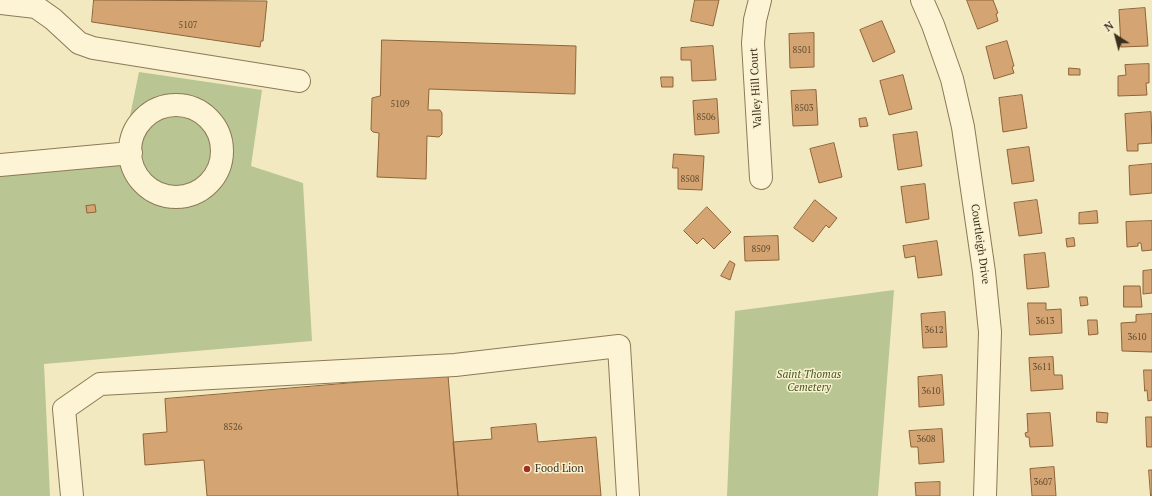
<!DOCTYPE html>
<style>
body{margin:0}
#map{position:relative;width:1152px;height:496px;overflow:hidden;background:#f2e9c0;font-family:"PT Serif",serif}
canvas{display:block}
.north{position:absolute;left:1096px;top:16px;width:40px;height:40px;-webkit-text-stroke:3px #f9f1d0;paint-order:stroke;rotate:324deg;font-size:11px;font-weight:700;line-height:16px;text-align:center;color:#3b2e1c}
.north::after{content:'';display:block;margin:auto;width:14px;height:18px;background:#3b2e1c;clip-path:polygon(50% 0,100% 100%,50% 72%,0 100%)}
</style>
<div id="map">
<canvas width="1152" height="496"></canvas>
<div class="north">N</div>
</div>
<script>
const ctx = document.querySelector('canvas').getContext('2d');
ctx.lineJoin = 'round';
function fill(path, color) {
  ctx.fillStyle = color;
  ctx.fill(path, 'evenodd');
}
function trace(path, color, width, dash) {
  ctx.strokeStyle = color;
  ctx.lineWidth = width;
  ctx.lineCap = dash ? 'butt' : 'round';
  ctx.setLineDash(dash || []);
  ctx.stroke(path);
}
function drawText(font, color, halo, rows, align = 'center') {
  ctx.font = font + ' "PT Serif",serif';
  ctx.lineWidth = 3;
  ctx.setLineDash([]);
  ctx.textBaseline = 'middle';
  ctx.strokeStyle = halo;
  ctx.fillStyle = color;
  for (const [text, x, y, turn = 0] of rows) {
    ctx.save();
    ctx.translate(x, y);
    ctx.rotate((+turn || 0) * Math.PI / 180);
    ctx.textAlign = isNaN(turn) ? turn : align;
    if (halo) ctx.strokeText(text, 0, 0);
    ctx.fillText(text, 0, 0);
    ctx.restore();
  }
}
fill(new Path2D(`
 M139,72L262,90L251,166L303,183L312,341L44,364L50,496H0V173L120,165Z
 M894,290L878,496H727L735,311Z`), '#b9c593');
const building = new Path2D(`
 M94,0L267,1L263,41H261L260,47L92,22Z
 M695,0H719L713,26L691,21Z
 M967,0H993L998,13L996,14L998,21L978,29Z
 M1145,8L1148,46L1121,47L1119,10Z
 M882,21L895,52L873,62L860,30Z
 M814,33V67L790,68L789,34Z
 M382,40L576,46L575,94L429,89L428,110H440L442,113V134L439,137L427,136L426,179L377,177L379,133L373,132L371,130L372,98L380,96Z
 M1007,41L1014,66L1012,67L1014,73L994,79L986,47Z
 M713,46L716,80L692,81L691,60H681V48Z
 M1149,64V83H1146L1147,95L1118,96V76L1126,75L1125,65Z
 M1069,68L1080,69V75H1069Z
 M903,75L912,109L889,115L880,81Z
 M661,77H673V87H662Z
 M816,90L818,125L793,126L791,91Z
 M1022,95L1027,128L1003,132L999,98Z
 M717,99L719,133L695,135L693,101Z
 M1151,112L1152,143L1138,144V151H1127L1125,114Z
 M866,118L868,126L860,127L859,119Z
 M917,132L922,166L898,170L893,135Z
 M834,143L842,177L819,183L810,149Z
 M1029,147L1034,181L1012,184L1007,150Z
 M674,154L704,156L702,190L678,189V168H673Z
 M1152,164V193L1130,195L1129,166Z
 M925,184L929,219L906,223L901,187Z
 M815,200L837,218L829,228L826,225L813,242L794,228Z
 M1037,200L1042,233L1019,236L1014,203Z
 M95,205L96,212L87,213L86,206Z
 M707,207L731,232L714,249L703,238L697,244L684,231Z
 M1097,211L1098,223L1079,224V213Z
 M1152,221V250L1142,251L1141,243H1138V246L1127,247L1126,222Z
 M778,236L779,260L745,261L744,237Z
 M1074,238L1075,246L1067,247L1066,239Z
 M937,241L942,275L918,278L915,256L905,258L903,246Z
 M1045,253L1049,287L1027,289L1024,255Z
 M730,261L735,264L730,280L721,276Z
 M1152,270V293L1143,294V271Z
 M1124,286H1140L1142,307H1124Z
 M1080,297H1087L1088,305L1081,306Z
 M1028,303H1046V310L1061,309L1062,333L1030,335Z
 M945,312L947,347L923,348L921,314Z
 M1152,314V352L1122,351L1121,323L1136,322V315Z
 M1088,320H1097L1098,334L1089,335Z
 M1053,357L1054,375H1062L1063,389L1031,391L1029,358Z
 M1144,370H1152V400L1148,401L1147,390L1145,391Z
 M448,375L458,496H207L204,460L145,465L143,434L167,432L165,399Z
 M942,375L944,405L919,407L918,377Z
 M1097,412L1108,413L1107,423L1097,422Z
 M1050,413L1053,446L1030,447L1029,437H1026L1025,433L1028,432L1027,414Z
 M1146,417H1152V447H1147Z
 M536,424L538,442L596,437L601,496H458L453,442L492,439L491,428Z
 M942,429L944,462L919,464L918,447H911L909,431Z
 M1054,467L1056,496H1032L1030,469Z
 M1149,470H1152V496H1151Z
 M940,482V496H916L915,483Z`);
fill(building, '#d4a572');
trace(building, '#8e6439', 1);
const minor = new Path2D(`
 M760,0L755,20L753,43L761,178
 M922,0L933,25L952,79L963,127L984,272L990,332L985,496
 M0,3L36,7L53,19L79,43L93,48L299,81
 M130 151a46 46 0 1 1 92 0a46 46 0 1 1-92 0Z
 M0,165L131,153
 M72,496L64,409L100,384L455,365L619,346L628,496`);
trace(minor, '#8d7956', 24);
trace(minor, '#fcf4d4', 22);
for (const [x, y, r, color] of [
 [527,469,4,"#a22e20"]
]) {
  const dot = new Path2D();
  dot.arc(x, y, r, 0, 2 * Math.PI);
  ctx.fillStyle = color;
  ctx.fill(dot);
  trace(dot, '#f9f1d0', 1.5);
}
drawText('9px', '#614c32', null, [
 ["5107",188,25],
 ["8501",802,50],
 ["5109",400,104],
 ["8503",804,108],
 ["8506",706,117],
 ["8508",690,179],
 ["8509",761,249],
 ["3613",1045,321],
 ["3612",934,330],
 ["3610",1137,337],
 ["3611",1042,367],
 ["3610",931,391],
 ["8526",233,427],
 ["3608",926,439],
 ["3607",1043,482]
]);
drawText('11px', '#3b2e1c', '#f9f1d0', [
 ["Valley Hill Court",756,88,-93],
 ["Courtleigh Drive",980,244,82]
]);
drawText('italic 11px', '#455920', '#f9f1d0', [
 ["Saint Thomas",809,375],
 ["Cemetery",809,388]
]);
drawText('11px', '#3b2e1c', '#f9f1d0', [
 ["Food Lion",535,469]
], 'left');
</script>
